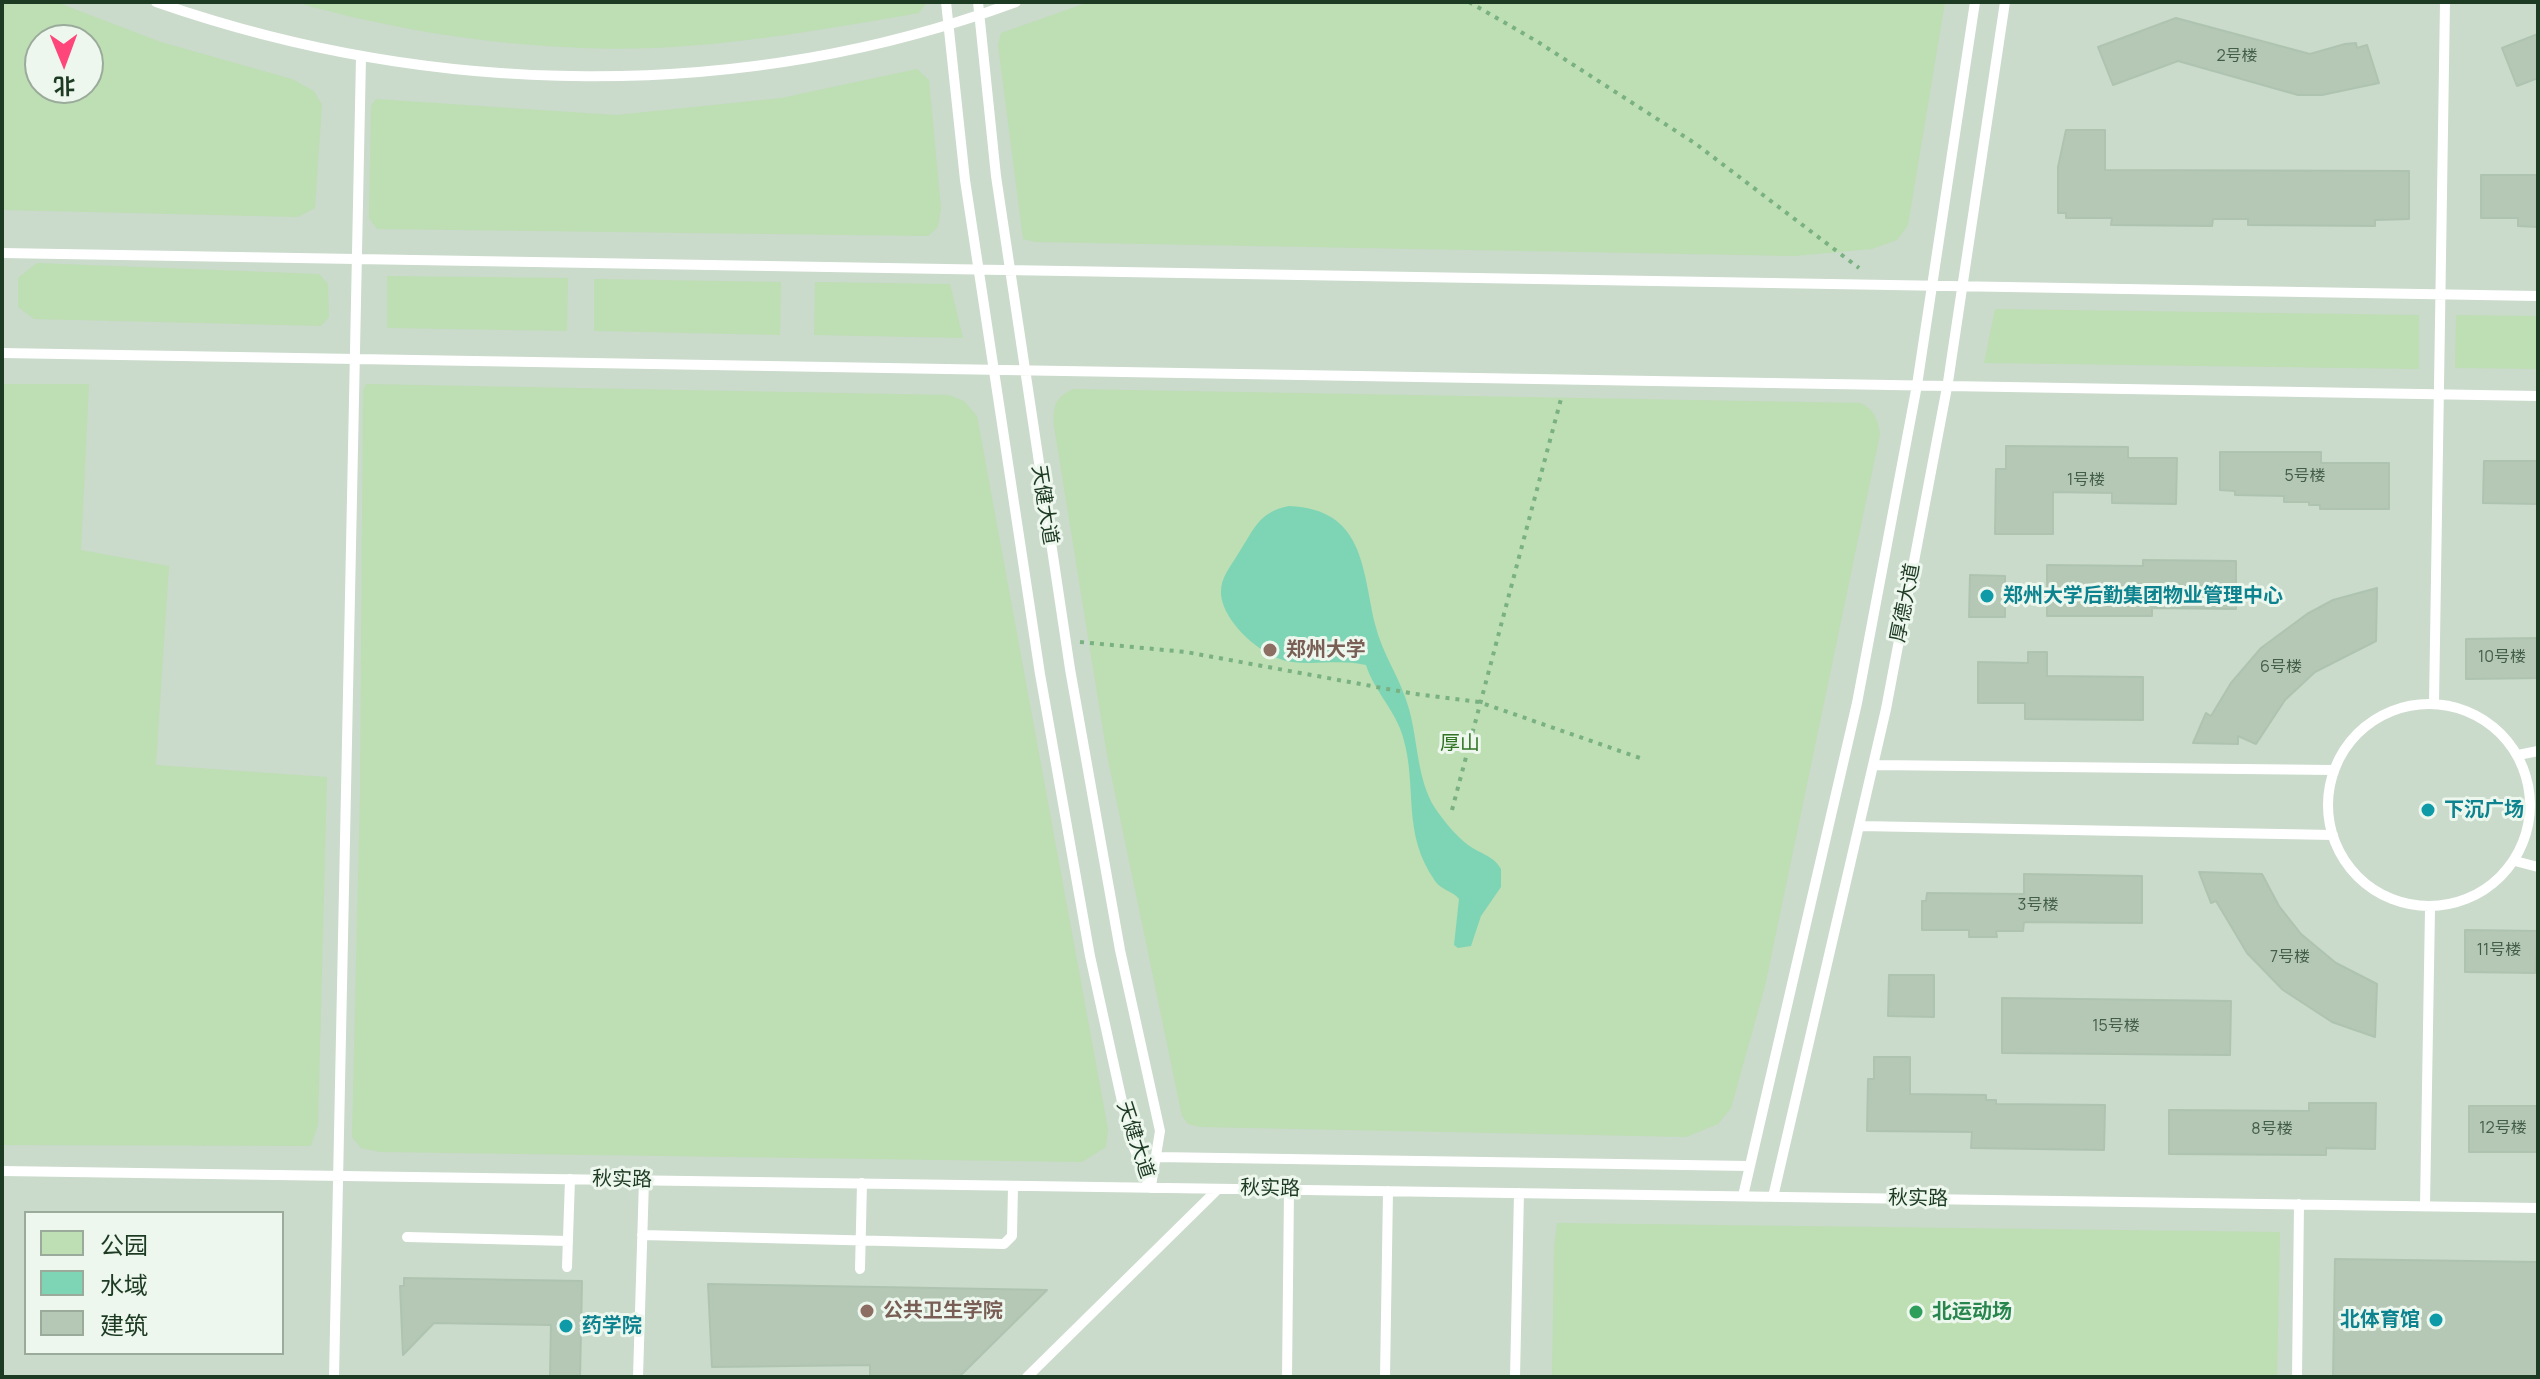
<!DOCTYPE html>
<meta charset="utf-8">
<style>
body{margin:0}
#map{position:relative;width:2540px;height:1379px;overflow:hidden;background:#dceadd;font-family:Manrope,"Noto Sans SC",sans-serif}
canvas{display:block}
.frame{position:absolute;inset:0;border:4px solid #1d3a23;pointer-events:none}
.legend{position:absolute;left:24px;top:1211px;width:260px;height:144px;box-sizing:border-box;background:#edf7ed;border:2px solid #9aab9c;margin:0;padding:10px 14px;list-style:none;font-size:24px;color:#1d3a23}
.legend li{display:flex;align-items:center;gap:16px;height:40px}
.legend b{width:40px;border:2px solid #9aab9c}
.north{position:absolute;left:24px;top:24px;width:80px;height:80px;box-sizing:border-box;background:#edf7ed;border:2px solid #9aab9c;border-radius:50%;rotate:179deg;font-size:22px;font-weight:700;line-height:32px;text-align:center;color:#1d3a23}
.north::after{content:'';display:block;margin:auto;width:28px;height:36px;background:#fe467b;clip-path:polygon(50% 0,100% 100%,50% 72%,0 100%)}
</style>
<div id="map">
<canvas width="2540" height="1379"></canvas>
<div class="frame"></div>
<ul class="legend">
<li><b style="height:22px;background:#bedeb3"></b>公园</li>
<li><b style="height:22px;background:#7ed5b5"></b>水域</li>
<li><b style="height:22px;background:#b5c8b6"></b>建筑</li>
</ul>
<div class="north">北</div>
</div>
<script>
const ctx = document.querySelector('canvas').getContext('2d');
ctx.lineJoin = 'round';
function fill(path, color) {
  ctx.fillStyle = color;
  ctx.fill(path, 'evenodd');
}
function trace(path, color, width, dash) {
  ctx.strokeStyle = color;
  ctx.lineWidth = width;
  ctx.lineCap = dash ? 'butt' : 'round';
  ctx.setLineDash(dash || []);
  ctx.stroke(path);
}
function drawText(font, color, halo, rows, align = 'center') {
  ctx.font = font + ' Manrope,"Noto Sans SC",sans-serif';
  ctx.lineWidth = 6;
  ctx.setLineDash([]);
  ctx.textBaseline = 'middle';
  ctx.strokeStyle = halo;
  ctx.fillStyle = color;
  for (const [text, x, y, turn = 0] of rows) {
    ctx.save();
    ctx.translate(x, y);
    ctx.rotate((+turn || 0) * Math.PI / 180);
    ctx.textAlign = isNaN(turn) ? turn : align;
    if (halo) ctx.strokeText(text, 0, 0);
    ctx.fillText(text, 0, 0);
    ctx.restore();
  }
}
fill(new Path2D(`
 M2,2H2538V1377H2ZM40,40H88V88H40ZM26,1213H282V1353H26Z`), '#cadacb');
fill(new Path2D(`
 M2,2H56L161,42L292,79L314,91L322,105L315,208L298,217L2,210ZM40,40H88V88H40Z
 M295,2H927L919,13C809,32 694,53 582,48C484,44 389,29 295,2Z
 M1089,2H1945L1908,225L1897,240L1872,249L1795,256L1035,242L1023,239L998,45L1001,33Z
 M917,69L929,80L941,208L938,227L928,236L377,229L369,218L371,106L376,99L616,115L781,98Z
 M37,263L319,274L328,284L329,317L321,326L34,319L18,307V278Z
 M387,276L568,278L567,331L387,328Z
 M594,279L781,282L780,335L594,331Z
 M815,282L950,284L963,338L814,335Z
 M1995,309L2419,315V369L1984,363Z
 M2456,315L2538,316V369L2455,368Z
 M2,384H89L81,550L169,566L156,765L327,777L318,1125L311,1146L2,1145Z
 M366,384L949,395L964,401L977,416L1108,1129L1106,1147L1082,1162L380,1152L361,1148L352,1137L360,792L363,390Z
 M1073,389L1861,403C1874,410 1878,419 1880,434L1765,986L1731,1108L1718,1124L1686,1137L1200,1127L1188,1124L1182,1116L1107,755L1054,426C1053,407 1054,398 1073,389Z
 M1557,1223L2280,1232L2277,1377H1552L1554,1247Z`), '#bedeb3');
fill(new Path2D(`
 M1289,506C1364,509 1362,568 1375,624C1382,654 1401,679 1409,709C1418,741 1417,780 1435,808C1443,820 1456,836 1468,845C1480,854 1493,855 1501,869V887L1481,916L1471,946L1458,948L1454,945L1459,899C1453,891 1441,890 1435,881C1401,832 1418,788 1403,737C1396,711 1374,691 1366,665C1341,659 1317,665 1292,662C1264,659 1222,622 1221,593C1220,578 1231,566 1238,554C1254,530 1258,512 1289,506Z`), '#7ed5b5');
const building = new Path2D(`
 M2176,18L2310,54L2345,44L2356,43L2357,48L2367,45L2379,83L2322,95H2298L2178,61L2113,85L2098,47Z
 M2538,34V78L2517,86L2502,48Z
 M2066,130H2105V170L2409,171V219L2375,220V226L2248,225V219H2213L2212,226L2111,225L2112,218H2066V213H2058V167Z
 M2481,175H2538V227L2518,226V218H2481Z
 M2006,446L2128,447V458H2177L2176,504L2112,503V493L2053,492V534H1995L1996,469H2006Z
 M2220,452H2321V463H2389V509H2320V505H2309V502H2284V496L2235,495V491L2220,490Z
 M2484,461H2538V504L2483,503Z
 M2143,560L2236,561V609L2152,608V616H2047V565L2143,566Z
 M1970,575L2005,576V617H1969Z
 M2377,588L2376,641L2315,672L2285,700L2256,744L2238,736V744L2193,743L2206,713L2211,716L2231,683L2261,648L2307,614L2333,600Z
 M2538,638V678L2466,679V639Z
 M2028,652H2047V676L2143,677V720L2025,719V703H1978V662L2028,663Z
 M2199,872L2262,874L2279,906L2301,934L2336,963L2377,984L2375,1037L2332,1022L2283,990L2247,953L2216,901L2211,903Z
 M2024,874L2142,876V923L2024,922L2023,931H1996L1997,937H1969V930H1922V901H1926L1927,893L2024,894Z
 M2465,930L2538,931L2535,973L2465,972Z
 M1889,975H1934V1017L1888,1016Z
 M2002,998L2231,1001L2230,1055L2002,1053Z
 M1874,1057H1910V1094L1986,1095V1100H1996V1104L2105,1105L2104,1150L1971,1148L1972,1132L1867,1131L1868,1079H1874Z
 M2309,1103H2376L2375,1149L2326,1148V1155L2169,1154V1110L2309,1111Z
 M2469,1106H2538V1152H2469Z
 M2335,1259L2538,1262V1377H2333Z
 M404,1278L582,1281L580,1377H550L551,1325L434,1323L403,1355L400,1286H404Z
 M708,1284L1047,1290L959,1377H870V1365L712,1367Z`);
fill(building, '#b5c8b6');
trace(building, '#aec4b0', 2);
trace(new Path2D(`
 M1469,2L1538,42L1696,144L1859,268
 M1080,642L1186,652L1415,694L1479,702L1643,759
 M1452,810L1562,395`), '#7ab182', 4, [4, 6]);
trace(new Path2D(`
 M156,2C432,98 740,104 1016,2
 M946,2L965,180L1040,674L1090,956L1130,1138L1150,1188
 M978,2L996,176L1070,669L1120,950L1160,1131L1151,1186
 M2,253L2538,296
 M2,353L2538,396
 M2328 805a101 101 0 1 1 202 0a101 101 0 1 1-202 0Z
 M2434,704L2445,2
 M2518,755L2538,751
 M1874,765L2334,770
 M1860,826L2333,835
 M2515,861L2538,867
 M1156,1157L1750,1166
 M2,1171L2538,1208
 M1743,1196L1857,703L1917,385L1975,2
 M1773,1197L1886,709L1948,382L2005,2
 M2425,1206L2430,909
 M642,1235L1004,1244L1012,1236L1013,1186
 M407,1237L568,1241
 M567,1267L570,1179
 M860,1269L862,1183
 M334,1377L361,57
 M638,1377L644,1180
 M1027,1377L1218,1189
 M1287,1377L1289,1190
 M1385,1377L1388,1191
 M1515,1377L1519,1193
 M2297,1377L2299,1204`), '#fff', 10);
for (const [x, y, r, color] of [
 [1987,596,8,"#0f9aa8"],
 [1270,650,8,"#8d6e63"],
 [2428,810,8,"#0f9aa8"],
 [867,1311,8,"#8d6e63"],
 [1916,1312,8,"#2e9e5b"],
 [2436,1320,8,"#0f9aa8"],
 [566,1326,8,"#0f9aa8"]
]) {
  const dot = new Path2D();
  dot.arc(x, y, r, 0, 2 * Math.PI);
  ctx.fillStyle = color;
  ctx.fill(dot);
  trace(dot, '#edf7ed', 3);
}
drawText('16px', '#435e48', null, [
 ["2号楼",2237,57],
 ["5号楼",2305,477],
 ["1号楼",2086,481],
 ["10号楼",2502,658],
 ["6号楼",2281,668],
 ["3号楼",2038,906],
 ["11号楼",2499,951],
 ["7号楼",2290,958],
 ["15号楼",2116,1027],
 ["12号楼",2503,1129],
 ["8号楼",2272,1130]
]);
drawText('20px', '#1d3a23', '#edf7ed', [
 ["天健大道",1044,505,81],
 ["厚德大道",1906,603,-79],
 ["天健大道",1135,1140,72],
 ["秋实路",622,1180,1],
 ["秋实路",1270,1189,1],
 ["秋实路",1918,1199,1]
]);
drawText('bold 20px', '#0d838f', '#edf7ed', [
 ["郑州大学后勤集团物业管理中心",2003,596],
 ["下沉广场",2444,810],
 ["北体育馆",2420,1320,"right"],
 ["药学院",582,1326]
], 'left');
drawText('bold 20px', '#785e54', '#edf7ed', [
 ["郑州大学",1286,650],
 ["公共卫生学院",883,1311]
], 'left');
drawText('20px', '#307424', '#edf7ed', [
 ["厚山",1460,744]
]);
drawText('bold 20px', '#27864d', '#edf7ed', [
 ["北运动场",1932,1312]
], 'left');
</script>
